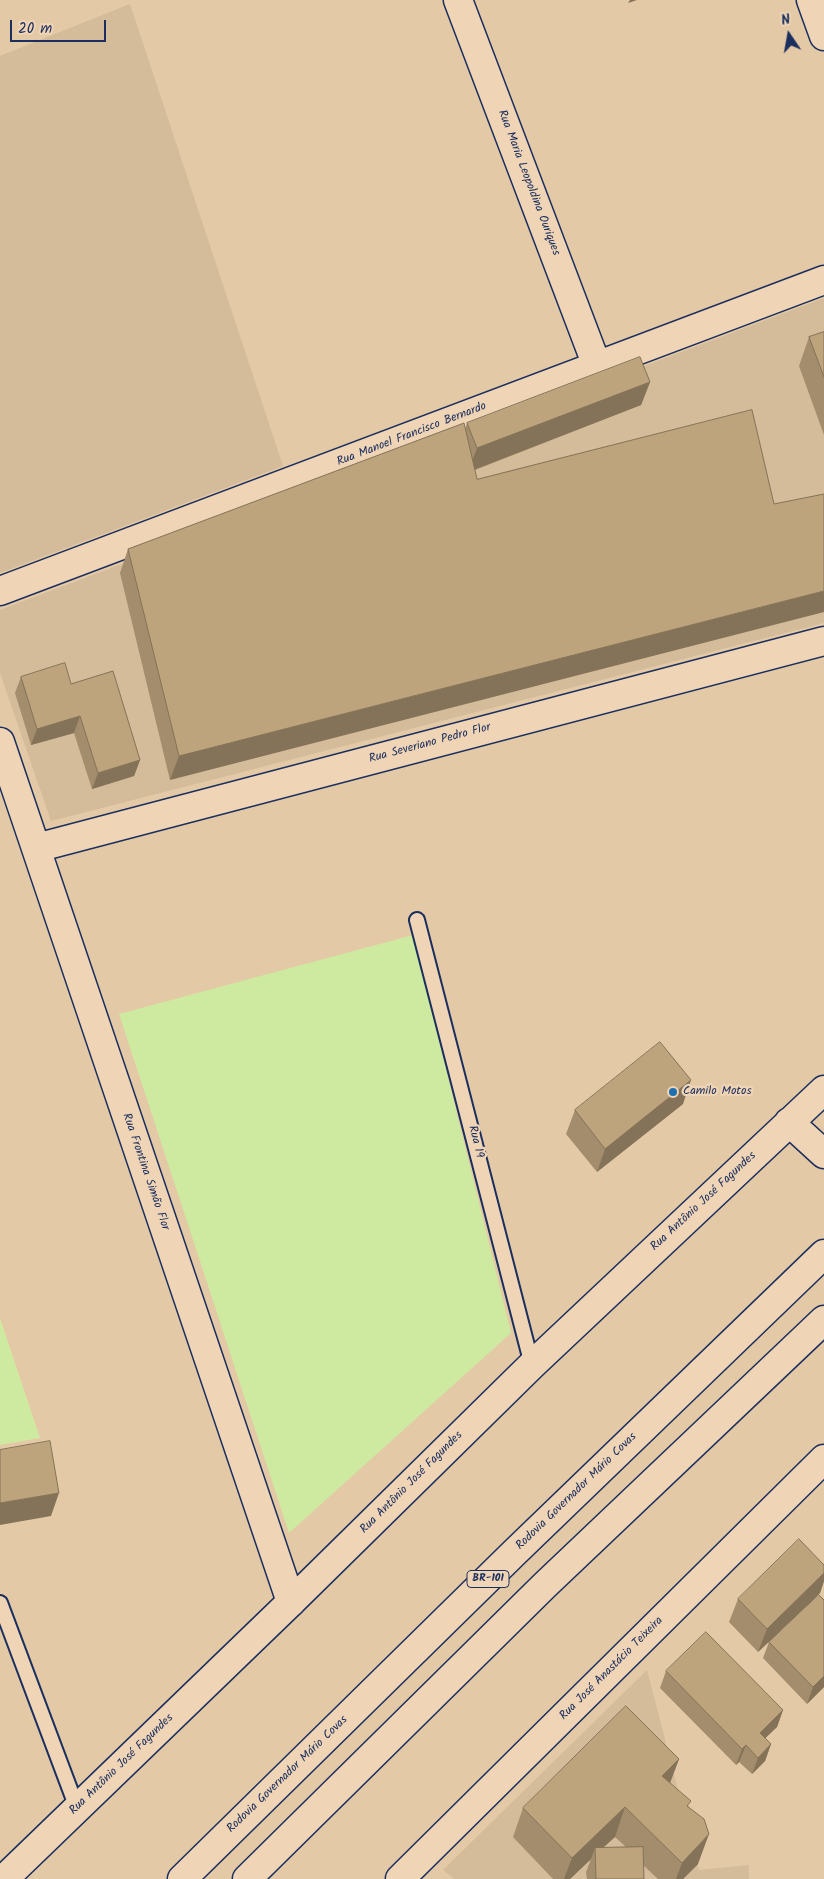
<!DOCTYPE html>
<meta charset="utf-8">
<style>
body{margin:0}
#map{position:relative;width:824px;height:1879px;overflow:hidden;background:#e4c9a6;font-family:Kalam,sans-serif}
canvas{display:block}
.north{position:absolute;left:764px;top:10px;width:50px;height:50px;-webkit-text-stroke:4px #efd4b6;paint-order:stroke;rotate:348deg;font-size:14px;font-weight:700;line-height:20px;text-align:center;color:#1b2f5e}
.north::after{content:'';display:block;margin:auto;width:18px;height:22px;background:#1b2f5e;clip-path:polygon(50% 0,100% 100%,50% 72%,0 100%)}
.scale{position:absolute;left:10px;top:20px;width:96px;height:22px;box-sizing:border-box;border:2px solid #1b2f5e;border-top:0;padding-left:6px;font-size:15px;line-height:18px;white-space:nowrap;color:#1b2f5e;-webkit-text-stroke:4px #efd4b6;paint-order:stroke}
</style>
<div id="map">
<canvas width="824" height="1879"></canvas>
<div class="north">N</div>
<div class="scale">20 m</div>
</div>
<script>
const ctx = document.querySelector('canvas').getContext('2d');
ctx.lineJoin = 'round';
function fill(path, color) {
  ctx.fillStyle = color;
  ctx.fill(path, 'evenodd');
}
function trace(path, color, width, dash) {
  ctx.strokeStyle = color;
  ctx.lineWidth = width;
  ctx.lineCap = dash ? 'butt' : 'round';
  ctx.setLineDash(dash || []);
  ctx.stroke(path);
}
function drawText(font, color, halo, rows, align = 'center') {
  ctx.font = font + ' Kalam,sans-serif';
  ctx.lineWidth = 4.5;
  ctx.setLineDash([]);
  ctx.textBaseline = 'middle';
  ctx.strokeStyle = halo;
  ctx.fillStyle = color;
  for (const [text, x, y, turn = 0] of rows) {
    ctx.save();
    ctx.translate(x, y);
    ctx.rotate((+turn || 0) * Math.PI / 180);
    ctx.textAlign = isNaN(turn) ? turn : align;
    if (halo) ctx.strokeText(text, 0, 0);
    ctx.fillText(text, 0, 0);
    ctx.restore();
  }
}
fill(new Path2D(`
 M130,4L283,466L0,573V56Z
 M824,298V623L51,821L0,673V610Z
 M647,1670L699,1870L749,1865V1879H454L443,1870Z`), '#d4bb99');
fill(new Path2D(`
 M413,935L511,1333L289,1533L119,1014Z
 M0,1318L40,1438L0,1445Z`), '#cee9a0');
const service = new Path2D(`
 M417,920L532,1365
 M0,1603L77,1808`);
const minor = new Path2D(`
 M458,0L597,366
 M0,591L824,280
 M0,742L291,1602
 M36,848L824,641`);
const tertiary = new Path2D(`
 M811,0L824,36`);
const secondary = new Path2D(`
 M789,1122L824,1154
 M4,1879L291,1602L532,1365L824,1090
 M400,1879L824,1459`);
const motorway = new Path2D(`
 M182,1879L515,1552L824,1254
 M247,1879L545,1585L824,1320`);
trace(service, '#1b2f5e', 18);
trace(minor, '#1b2f5e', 31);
trace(tertiary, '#1b2f5e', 31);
trace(secondary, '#1b2f5e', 31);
trace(motorway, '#1b2f5e', 31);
trace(service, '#efd4b6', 14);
trace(minor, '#efd4b6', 28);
trace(tertiary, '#efd4b6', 28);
trace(secondary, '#efd4b6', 28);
trace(motorway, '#efd4b6', 28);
fill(new Path2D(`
 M824,332V435L799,366L809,337Z
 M650,382L641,405L475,470L170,780L120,573L128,549L465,429L467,423Z
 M21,677L71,684L140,760L134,776L92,789L74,733L31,745L15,693Z
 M683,1104L597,1172L566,1134L575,1110Z
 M824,1565V1581L820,1593L778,1633L824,1600V1687L807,1704L763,1658L769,1642L758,1652L729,1622L738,1599Z
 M666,1671L783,1710L777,1727L765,1738L771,1744L765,1761L752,1774L739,1762L736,1765L660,1688Z
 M679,1759L670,1783L689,1807L698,1864L683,1879H658L643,1865L644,1879H587L586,1872L591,1859L570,1879H553L513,1837L523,1808ZM615,1837L626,1847L602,1848Z`), '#a38d6c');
fill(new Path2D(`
 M630,0H637L628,3Z
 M650,382L641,405L468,472L477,448Z
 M824,591V612L170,780L179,756Z
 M80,716L74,733L31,745L37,729Z
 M140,760L134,776L92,789L98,773Z
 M691,1080L683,1104L597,1172L605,1149Z
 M59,1493L51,1516L0,1525V1503Z
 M824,1573V1581L820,1593L758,1652L767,1629Z
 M824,1676V1687L807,1704L813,1687Z
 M783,1710L777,1727L754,1749L760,1733Z
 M771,1744L765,1761L752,1774L758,1758Z
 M746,1745L739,1762L736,1765L742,1749Z
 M679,1759L668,1788L662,1776Z
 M625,1807L615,1837L595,1855V1848L591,1859L570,1879H564L572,1858Z
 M709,1834L698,1864L683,1879H676L682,1863Z`), '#847358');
const building = new Path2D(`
 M824,332V377L809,337Z
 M640,357L650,382L477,448L467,423Z
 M752,410L774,504L824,494V591L179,756L128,549L464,423L477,479Z
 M65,663L71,684L113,671L140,760L98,773L80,716L37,729L21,677Z
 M660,1042L691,1080L605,1149L575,1110Z
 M50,1441L59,1493L0,1503V1450Z
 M799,1539L824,1565V1573L767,1629L738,1599Z
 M819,1595L824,1600V1676L813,1687L769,1642Z
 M706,1632L783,1710L760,1733L771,1744L758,1758L746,1745L742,1749L666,1671Z
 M626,1706L679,1759L662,1776L691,1801L687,1806L704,1819L709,1834L682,1863L625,1807L572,1858L523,1808Z
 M643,1847L644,1879H596L595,1848Z`);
fill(building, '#bda47d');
trace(building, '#847358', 1);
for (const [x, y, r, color] of [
 [673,1092,5,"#1f6fb2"]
]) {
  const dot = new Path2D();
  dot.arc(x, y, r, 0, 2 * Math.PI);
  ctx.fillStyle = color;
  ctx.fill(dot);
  trace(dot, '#efd4b6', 2);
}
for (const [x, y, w] of [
 [488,1579,42]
]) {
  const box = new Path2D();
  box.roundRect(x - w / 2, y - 8.5, w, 17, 4);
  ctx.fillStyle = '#efd4b6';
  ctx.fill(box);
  trace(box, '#1b2f5e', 1);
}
drawText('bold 11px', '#1b2f5e', null, [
 ["BR-101",488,1579]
]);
drawText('12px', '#1b2f5e', '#efd4b6', [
 ["Rua Maria Leopoldina Ouriques",528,183,69],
 ["Rua Manoel Francisco Bernardo",412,435,-21],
 ["Rua Severiano Pedro Flor",430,744,-15],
 ["Rua 19",475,1142,76],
 ["Rua Frontina Simão Flor",145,1172,71],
 ["Rua Antônio José Fagundes",704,1202,-43],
 ["Rua Antônio José Fagundes",412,1483,-45],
 ["Rodovia Governador Mário Covas",577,1492,-44],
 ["Rua José Anastácio Teixeira",612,1669,-45],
 ["Rua Antônio José Fagundes",122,1765,-44],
 ["Rodovia Governador Mário Covas",288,1775,-44]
]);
drawText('12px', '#1b2f5e', '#efd4b6', [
 ["Camilo Motos",683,1092]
], 'left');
</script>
